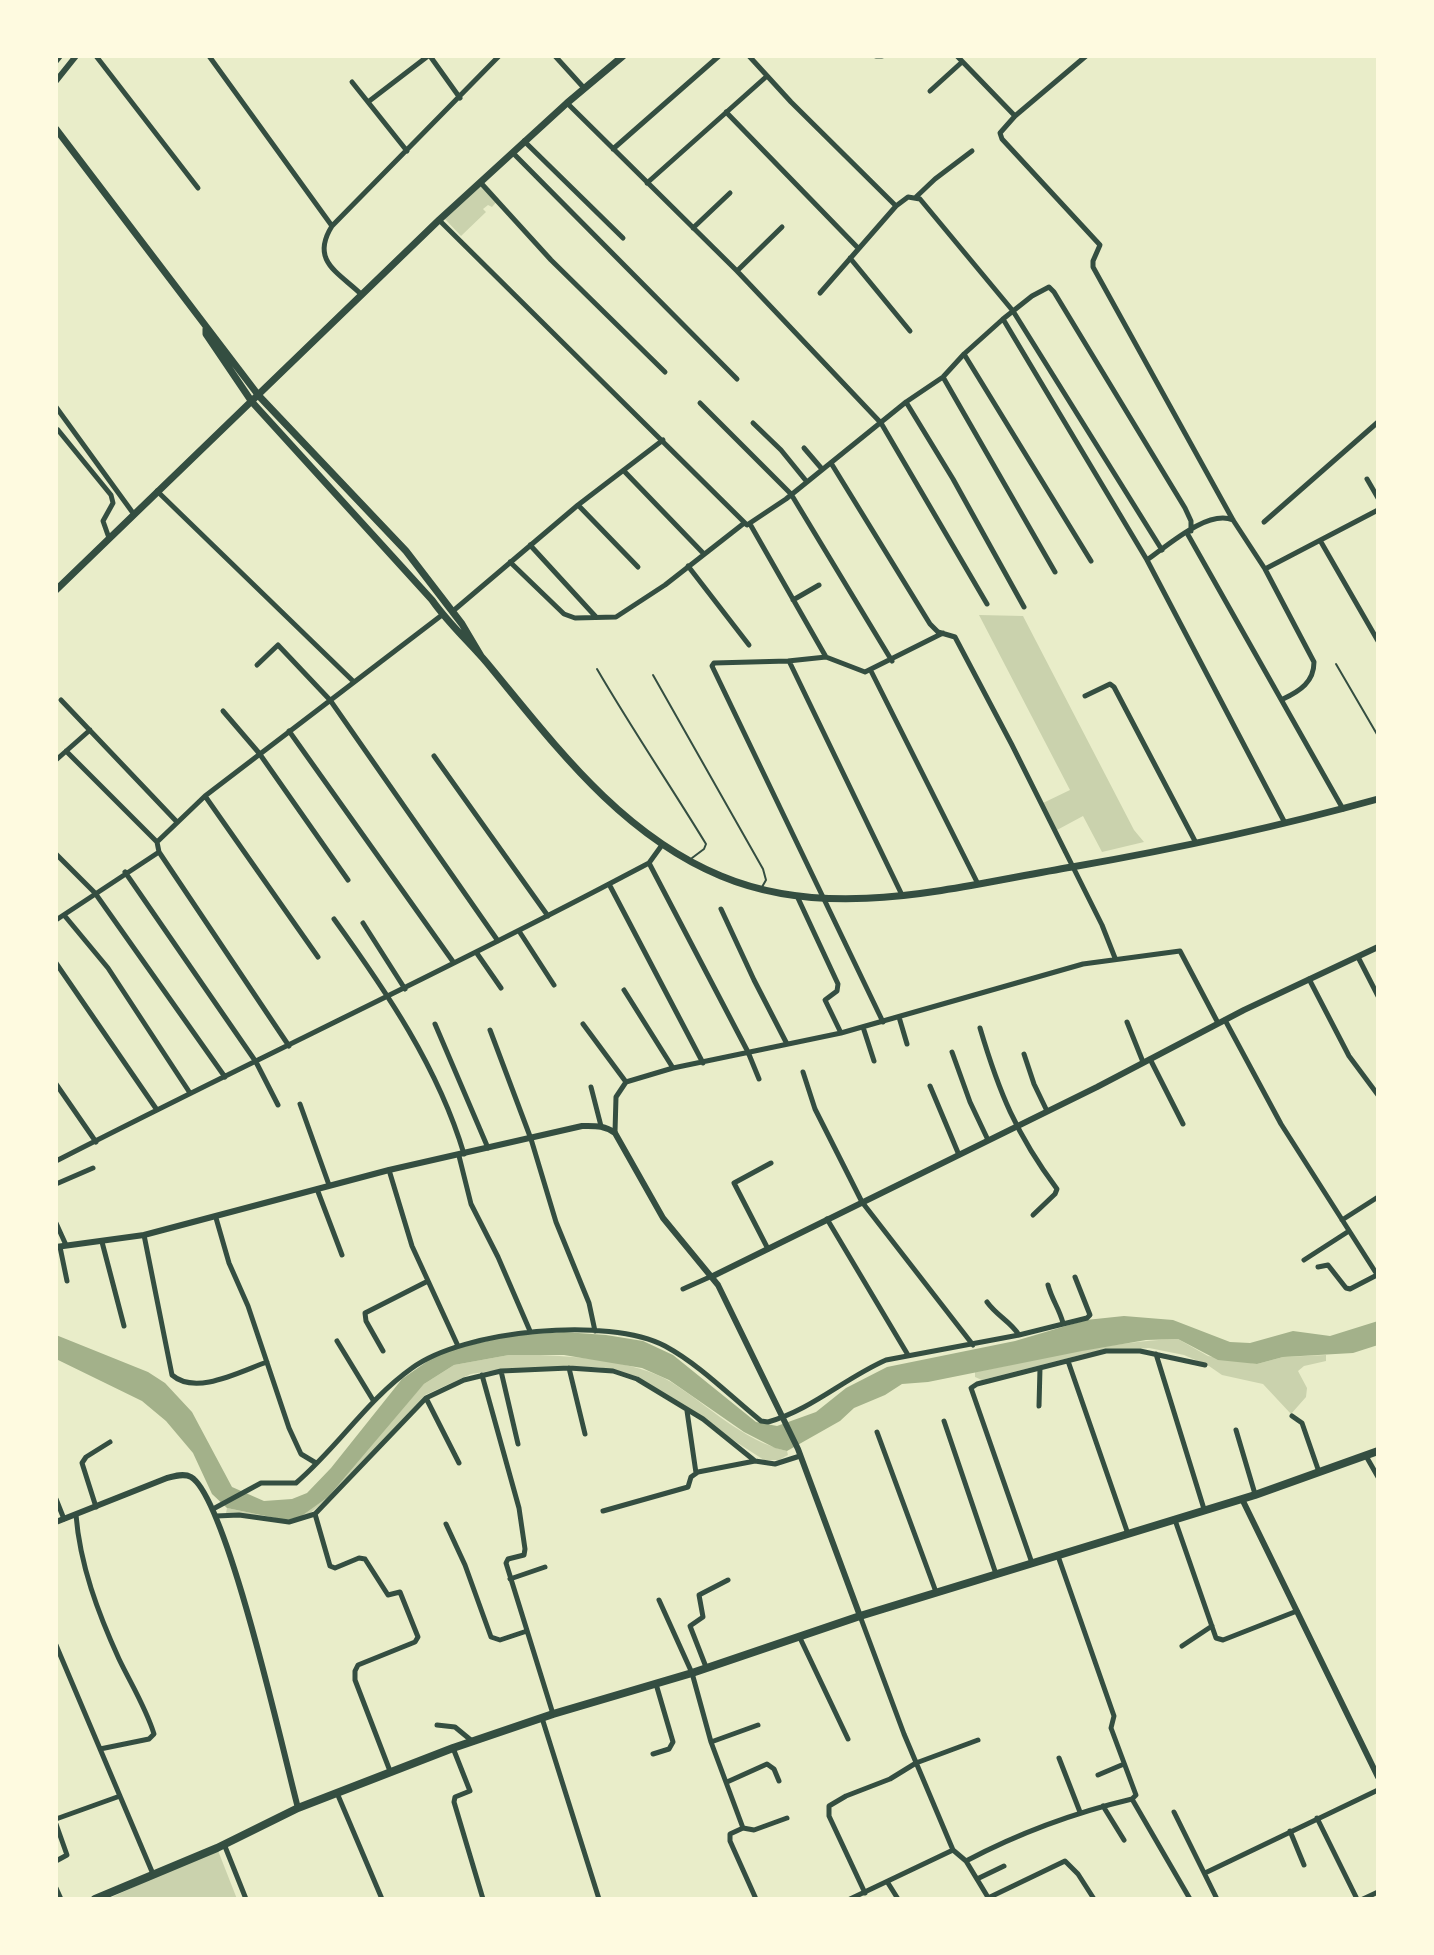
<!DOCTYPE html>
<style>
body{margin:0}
#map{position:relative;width:1434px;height:1955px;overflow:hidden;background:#e9edc9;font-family:Poppins,sans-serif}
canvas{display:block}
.frame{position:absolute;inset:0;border:58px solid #fefae0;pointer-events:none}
</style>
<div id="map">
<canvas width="1434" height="1955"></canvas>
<div class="frame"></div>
</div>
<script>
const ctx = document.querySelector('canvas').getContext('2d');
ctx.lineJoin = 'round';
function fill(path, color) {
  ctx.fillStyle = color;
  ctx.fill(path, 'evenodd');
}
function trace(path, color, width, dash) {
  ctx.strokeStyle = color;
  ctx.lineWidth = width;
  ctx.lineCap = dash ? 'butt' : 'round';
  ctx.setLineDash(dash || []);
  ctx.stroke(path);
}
fill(new Path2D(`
 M482,180L499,199L492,207L488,205L483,209L486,212L461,236L444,218Z
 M979,615L1023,616L1134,830L1144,842L1102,852L1083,816L1057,830L1043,803L1070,790Z
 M1178,1339L1208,1356L1257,1364L1283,1357L1326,1355V1361L1304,1366L1298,1371L1307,1388L1306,1397L1291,1414L1263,1384L1222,1375L1209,1366L1184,1355L1149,1348L1092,1352L982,1380L975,1377V1372C1042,1359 1110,1341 1178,1339Z
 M509,1355C554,1354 632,1358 671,1382C708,1405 743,1441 787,1451L788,1455L779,1460H764L634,1376L599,1367L510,1368L471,1374L425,1395L332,1495L309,1514L286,1521L226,1513L227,1508L285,1520L397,1414L424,1384L454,1365Z
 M217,1848L237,1899H108Z`), '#cad2ad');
fill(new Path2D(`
 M1124,1316L1173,1320L1230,1342L1250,1343L1293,1331L1330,1336L1378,1321V1345L1353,1353L1283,1357L1257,1364L1218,1360L1178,1339L1146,1340L1082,1351L928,1382L902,1384L885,1395L854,1408L840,1421L787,1451L775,1448L744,1432L669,1380L642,1368L564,1355H509L454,1365L424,1384L328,1497L300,1517L285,1520L227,1508L212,1494L193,1453L166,1421L142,1401L56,1359V1335L148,1372L165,1383L192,1412L232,1487L264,1501L292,1499L307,1493L331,1468L402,1379L432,1358L449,1350L508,1336L564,1332L606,1335L643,1341L673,1355L756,1422L777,1426L816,1412L846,1388L887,1367L1015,1341L1086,1320Z`), '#a3b18a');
trace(new Path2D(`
 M1336,664L1378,736
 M597,669C632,729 670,785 706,844L704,849L692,858
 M653,675L763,869L766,880L762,887`), '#344e41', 2);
trace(new Path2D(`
 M96,56L198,188
 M209,56L332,226
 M430,56L460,98
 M555,56L584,88
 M749,56L791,102L896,206
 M876,56H882
 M957,56L1015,116
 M1086,56L1015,116L1000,133L1002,139L1100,245L1093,261V267L1233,520L1265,569L1314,662C1314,682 1300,691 1283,699
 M352,82L407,151
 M930,91L962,62
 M368,102L428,56
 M567,103L737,271L881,423L987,604
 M726,112L858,248
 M524,141L623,238
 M613,149L719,56
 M513,153L737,379
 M480,182L551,260L665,372
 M647,183L767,76
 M916,197L935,179L972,151
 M439,220L747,525L786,499L906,402L943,377L964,354L1003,319L1032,296L1049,287L1054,292L1185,508L1191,521V531
 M693,228L730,193
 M850,258L910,331
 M737,271L782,227
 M820,293L896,206L908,197L920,199L1013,311L1162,550
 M362,295C338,272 310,261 332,226L499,56
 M1003,319L1147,560L1285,823
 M964,354L1091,561
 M943,377L1055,572
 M906,402L953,479L1024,607
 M700,403L791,494L892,661
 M56,407L133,513
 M753,423L781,450L807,482
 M58,430L111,495L113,503L103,521L109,538
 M804,448L822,469
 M831,463L930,624L938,632L955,637L1012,745L1102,925L1115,958
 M624,471L703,553
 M1367,479L1378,498
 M157,491L354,682
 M578,505L638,567
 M1264,522L1378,422
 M750,524L826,657
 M1187,533L1343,809
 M1321,542L1378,641
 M530,545L596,617
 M1147,560C1167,546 1208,509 1233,520
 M510,562L564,614L575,618L616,617L665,585L743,524
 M688,566L749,645
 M1265,569L1378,510
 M793,600L819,585
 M453,611L578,505L663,440
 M790,663L902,895
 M257,665L278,645L330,700L498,941
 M871,671L978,884
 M1085,696L1110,684L1114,687L1196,843
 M61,700L177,822
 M223,711L259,753L348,880
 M289,731L454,963
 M66,751L157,842L159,852L289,1046
 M434,756L548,916
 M56,760L90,730
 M205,796L318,957
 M157,842L205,796L442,615
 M56,854L95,893L225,1077
 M649,863L748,1052L759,1079
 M125,872L256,1062L278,1105
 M609,884L703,1063
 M797,896L838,984L837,991L825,1000L841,1033
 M721,909L754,980L787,1044
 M64,915L108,968L190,1093
 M334,919C386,991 438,1067 464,1154
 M56,920L159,852
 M363,923L405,989
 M519,931L554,985
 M476,952L501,988
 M1358,957L1378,996
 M56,963L157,1110
 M1309,979L1349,1056L1378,1095
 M624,990L673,1068
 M899,1017L907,1044
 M1225,1020L1281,1124L1378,1276
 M883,1022L712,666L714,663L788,661L826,657L865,672L943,633
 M1127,1022L1143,1062
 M435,1024L488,1148
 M583,1024L626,1082
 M863,1027L874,1061
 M980,1028C999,1092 1016,1134 1057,1189L1055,1194L1033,1215
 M490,1030L531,1139L556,1222L589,1303L595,1331
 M952,1052L970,1102L988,1140
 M1024,1054L1034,1084L1047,1111
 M1150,1059L1183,1124
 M803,1072L815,1109L862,1202L973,1345
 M56,1084L96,1142
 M930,1086L959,1155
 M591,1087L601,1126
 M300,1104L329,1185
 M615,1132L616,1097L626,1082L673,1068L841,1033L1083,964L1180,951L1218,1023
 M459,1156L471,1204L498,1257L530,1331
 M56,1161C239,1067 426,980 609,884L649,863L662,845
 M389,1170L412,1246L458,1346
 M56,1184L93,1168
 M317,1189L342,1255
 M216,1218L229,1263L248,1306L289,1428L301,1454L316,1463
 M827,1219L908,1355
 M1342,1220L1378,1197
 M56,1223L66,1245
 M144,1235L172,1375C196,1396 241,1371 267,1362
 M102,1242L124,1326
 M60,1247L67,1281
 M768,1249L734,1183L771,1163
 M1304,1260L1349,1231
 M1318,1267L1328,1265L1346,1288L1350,1289L1377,1275
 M1048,1285C1052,1300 1059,1308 1063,1323
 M683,1289L712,1276
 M987,1302C997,1316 1010,1321 1019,1335
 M337,1341L373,1400
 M383,1351L366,1321L365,1313L428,1281
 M1156,1354L1204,1509
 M1068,1361L1128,1534
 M569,1368L585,1434
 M501,1371L518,1444
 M482,1375L519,1508L525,1549L524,1555L508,1559L506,1563L553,1714
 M426,1398L459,1463
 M1039,1406L1040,1368
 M687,1411L696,1473
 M1292,1416L1302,1423L1319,1472
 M944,1421L996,1574
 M1236,1430L1255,1494
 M877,1432L936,1592
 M1366,1456L1378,1477
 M56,1499L64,1519
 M96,1507L82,1463L86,1457L110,1442
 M213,1509L261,1483H296C338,1447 367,1400 412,1368C463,1330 609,1316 665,1346C700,1365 730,1396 761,1421L768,1422C811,1410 845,1378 886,1360L1019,1335L1087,1318L1090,1315L1075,1277
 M603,1511L688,1487L691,1477L698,1472L755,1461
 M315,1514L330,1566L335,1568L359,1558L365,1559L388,1595L400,1592L418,1637L415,1642L358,1665L355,1671V1680L390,1771
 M76,1515C80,1565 98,1613 119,1659C131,1684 146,1708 154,1734L149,1739L100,1749
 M216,1516L239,1515L289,1522L315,1514L426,1398L464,1380L501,1371L569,1368L613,1371L637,1379L703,1419L755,1461L775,1464L800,1456
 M1175,1520L1216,1638L1223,1640L1297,1611
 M446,1524L465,1565L491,1637L500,1640L527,1631
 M1032,1563L971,1388L977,1384L1106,1351H1140L1205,1365
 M510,1579L545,1567
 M659,1600L692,1673L711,1742L743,1828
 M860,1616L904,1734L953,1850L966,1861L989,1899
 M800,1638L848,1739
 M56,1645L153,1874
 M1182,1646L1212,1626
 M706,1667L690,1626L703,1617L699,1595L728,1580
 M542,1718L599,1899
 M437,1725L455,1727L472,1741
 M711,1742L758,1725
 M453,1748L470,1791L455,1797L454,1802L483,1899
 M653,1754L669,1749L673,1742L656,1684
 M1059,1758L1080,1812
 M1098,1775L1124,1764
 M727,1782L767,1764L774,1769L779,1781
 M337,1793L382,1899
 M1132,1799L1190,1899
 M1103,1806L1124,1840
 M1174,1812L1217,1899
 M1317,1818L1357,1899
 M56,1819L120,1796
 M56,1824L67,1855L56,1861
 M1290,1831L1304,1865
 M224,1844L246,1899
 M966,1861C1019,1833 1073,1813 1132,1799L1136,1795L1111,1728L1114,1716L1058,1556
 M1205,1873L1378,1790
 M977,1879L1004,1866
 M888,1883L898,1899
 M56,1888L61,1899
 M865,1893L829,1816V1806L846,1796L890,1779L916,1763L978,1740
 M988,1898L1065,1861L1078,1874L1094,1899
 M756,1899L730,1841V1834L743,1828L754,1830L787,1818
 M850,1899L953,1850
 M1363,1899L1378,1892`), '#344e41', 5);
trace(new Path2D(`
 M56,61L60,56
 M56,81L76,56
 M56,1247L144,1235L389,1170L582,1126C595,1126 604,1125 615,1133L663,1218L718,1285L798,1449L860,1616
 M713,1276L1097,1087L1244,1010L1378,947
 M1242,1499L1378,1777
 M56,1522L167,1478C174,1476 184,1473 191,1477C227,1498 284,1756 298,1808`), '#344e41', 6);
trace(new Path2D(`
 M56,129L259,396L406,551L462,624L481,656
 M206,329V334L252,402L432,600C448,623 469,642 487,663C555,745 620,834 721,876C833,923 958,886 1072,867C1175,849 1277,827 1378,799
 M56,590L439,220L567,103L623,56`), '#344e41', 7);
trace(new Path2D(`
 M95,1899L217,1848L298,1808L453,1748L553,1714L692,1673L860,1616L1255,1495L1378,1451`), '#344e41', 8);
</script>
